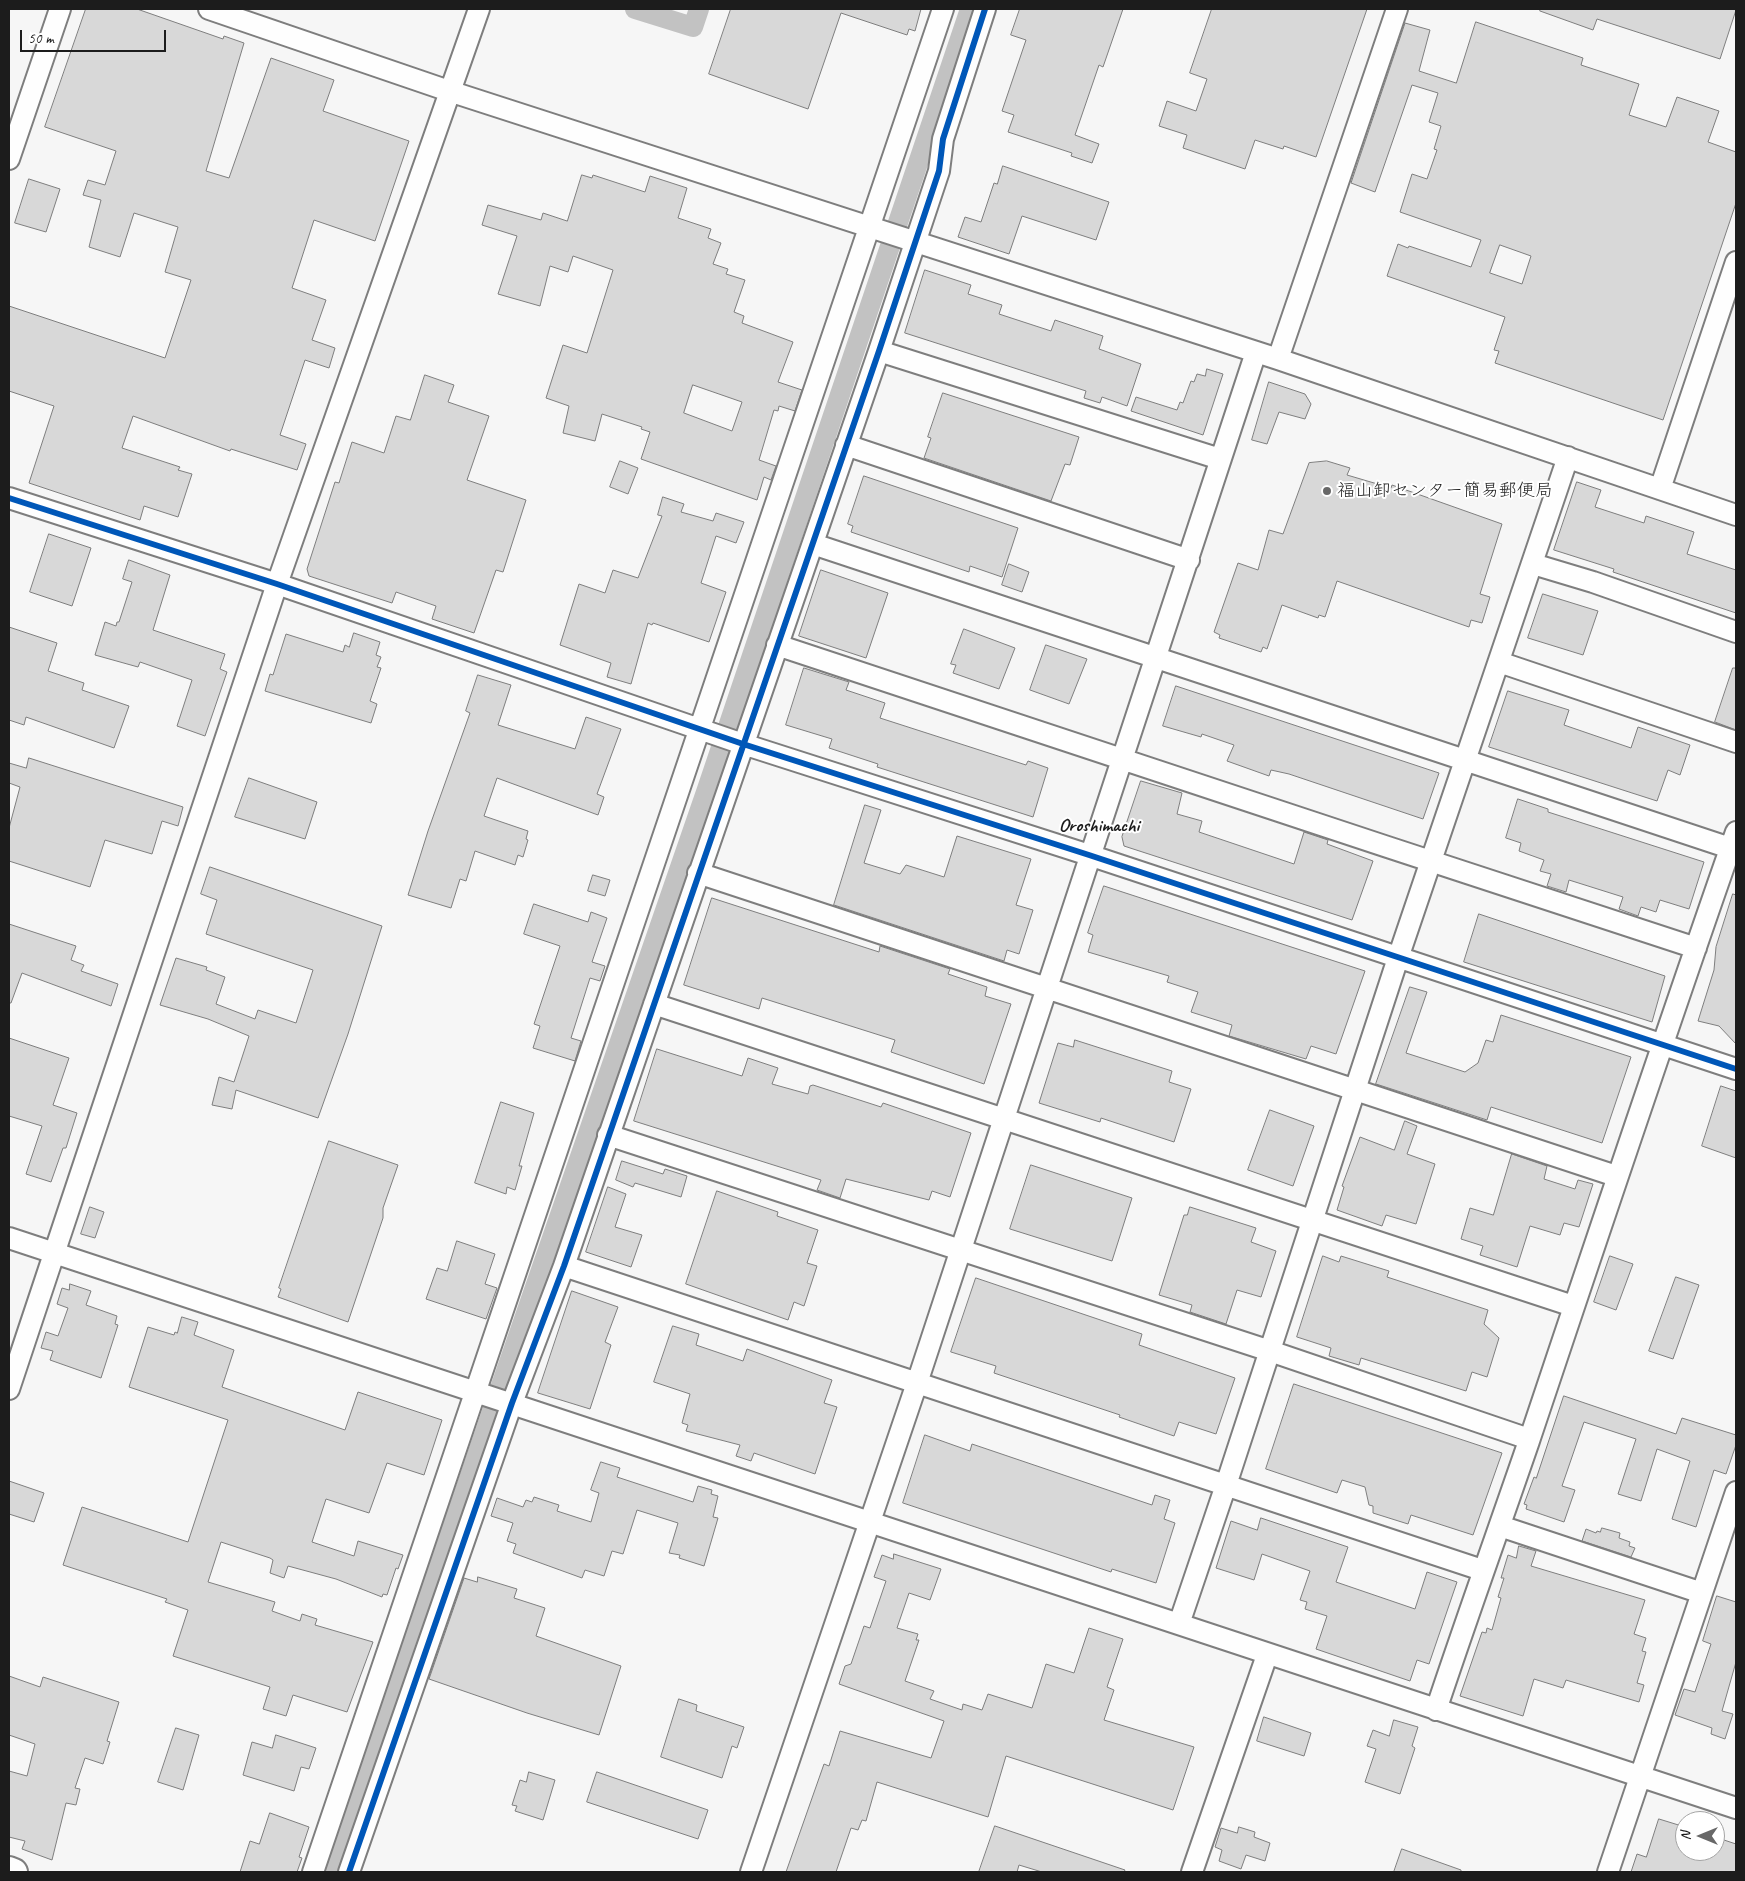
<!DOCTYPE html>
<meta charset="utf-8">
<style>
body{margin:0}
#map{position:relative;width:1745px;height:1881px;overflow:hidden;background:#f6f6f6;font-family:Caveat,sans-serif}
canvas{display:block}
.frame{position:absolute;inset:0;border:10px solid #1c1c1c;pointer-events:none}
.north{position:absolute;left:1675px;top:1811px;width:50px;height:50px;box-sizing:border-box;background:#fff;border:1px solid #a4a4a4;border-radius:50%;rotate:270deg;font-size:14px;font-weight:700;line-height:20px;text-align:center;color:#1c1c1c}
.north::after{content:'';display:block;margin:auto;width:18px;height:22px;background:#686868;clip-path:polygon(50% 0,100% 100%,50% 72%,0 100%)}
.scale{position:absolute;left:20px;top:30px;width:146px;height:22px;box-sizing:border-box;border:2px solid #1c1c1c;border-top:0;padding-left:6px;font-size:15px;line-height:18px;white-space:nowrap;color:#1c1c1c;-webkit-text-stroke:4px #fff;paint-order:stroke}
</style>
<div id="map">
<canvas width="1745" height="1881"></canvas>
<div class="frame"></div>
<div class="north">N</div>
<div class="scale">50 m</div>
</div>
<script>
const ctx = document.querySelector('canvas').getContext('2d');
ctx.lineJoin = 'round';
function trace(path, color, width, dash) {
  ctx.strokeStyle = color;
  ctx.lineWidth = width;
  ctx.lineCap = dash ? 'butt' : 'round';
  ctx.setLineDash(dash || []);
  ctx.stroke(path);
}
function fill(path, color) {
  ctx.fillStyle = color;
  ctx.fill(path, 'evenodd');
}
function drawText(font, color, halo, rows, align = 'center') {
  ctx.font = font + ' Caveat,"Klee One",sans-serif';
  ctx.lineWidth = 4;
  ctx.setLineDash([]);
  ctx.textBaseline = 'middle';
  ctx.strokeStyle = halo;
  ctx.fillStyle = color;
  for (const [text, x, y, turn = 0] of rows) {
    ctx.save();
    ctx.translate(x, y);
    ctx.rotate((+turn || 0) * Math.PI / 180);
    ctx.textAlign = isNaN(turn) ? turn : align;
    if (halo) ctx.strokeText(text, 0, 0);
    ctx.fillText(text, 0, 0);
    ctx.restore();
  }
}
trace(new Path2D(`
 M635,9L693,27L699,9
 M333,1872L707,789L970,9`), '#c2c2c2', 20);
const building = new Path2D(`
 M86,9H137L223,39L224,36L244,43L206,171L229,178L271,58L334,80L323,111L409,141L375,241L314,220L292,288L326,300L312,340L335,348L329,368L305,360L280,435L306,444L297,470L231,449L230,451L133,416L122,448L180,467L178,470L192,474L178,517L144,506L140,520L29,483L54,406L9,391V306L165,358L191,280L165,272L178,227L134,213L120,257L89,247L101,200L83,195L88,180L105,185L116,151L45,127Z
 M731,9H921L915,31L909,29L907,35L841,13L808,109L709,74Z
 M1020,9H1123L1103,67L1099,65L1075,135L1099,144L1092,163L1071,156L1072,153L1008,132L1014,115L1002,111L1026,40L1011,35Z
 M1212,9H1367L1316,157L1284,146L1283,149L1255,140L1245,169L1183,148L1187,135L1159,126L1167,101L1196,111L1207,79L1190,73Z
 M1541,9H1736V10L1720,59L1597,19L1593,30L1540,11Z
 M1476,22L1583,58L1581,65L1639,84L1629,115L1666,127L1677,97L1719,111L1708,142L1736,152V203L1663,420L1495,363L1499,351L1494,350L1505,317L1387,276L1398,244L1408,248L1409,246L1471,267L1481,240L1400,212L1412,174L1427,179L1437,150L1434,149L1441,126L1429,122L1438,93L1412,85L1375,192L1351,183L1405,23L1430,30L1419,71L1456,83ZM1500,245L1531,256L1522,284L1490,273Z
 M1003,166L1109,202L1096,240L1022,216L1009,254L958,237L965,217L981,222L994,183L997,184Z
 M582,175L592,178L593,175L645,192L650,176L687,188L678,218L711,229L708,238L721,243L713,264L728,269L726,274L745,280L734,312L744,316L742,323L793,342L778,382L802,390L795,411L779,406L778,411L774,410L759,460L776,466L771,480L764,477L757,500L641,459L650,432L641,429L642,427L602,414L595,441L563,433L569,406L546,398L563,345L587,353L613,270L573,256L568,272L550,266L540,306L498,294L517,236L482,225L488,205L541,220L543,213L567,221ZM693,385L742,402L732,431L684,413Z
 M29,179L60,189L46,232L15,223Z
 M925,270L971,285L968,294L1002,305L999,314L1051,331L1055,320L1103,336L1099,349L1141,364L1127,406L1102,397L1100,403L1084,398L1086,391L905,333Z
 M1207,369L1223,374L1203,435L1131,411L1136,397L1177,410L1180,402L1183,403L1191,381L1194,382L1197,374L1205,376Z
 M425,375L454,385L448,402L489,416L467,480L526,500L503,572L496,570L474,633L432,619L436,606L396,592L392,603L309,576L307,569L335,482L339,483L352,442L384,453L396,416L410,420Z
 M1269,382L1305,394L1311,404L1305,419L1279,412L1267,444L1252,440Z
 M943,393L1079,437L1070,465L1065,464L1051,501L924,458L931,438L928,437Z
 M620,461L638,468L628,494L610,487Z
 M1327,461L1350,468L1347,475L1391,488L1392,485L1502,524L1480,594L1490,597L1482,623L1471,620L1469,627L1337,581L1325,617L1319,615L1318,618L1282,605L1267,649L1263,647L1261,652L1219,638L1220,635L1214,632L1238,563L1258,570L1269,530L1283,534L1309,463Z
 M864,476L1018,528L1002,577L970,566L969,572L851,532L853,526L848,524Z
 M1577,482L1601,490L1595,507L1644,523L1646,516L1694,532L1687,554L1736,570V613L1613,572L1614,569L1554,550Z
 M663,497L684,504L681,512L713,521L716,513L744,522L736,543L716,536L701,583L726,592L709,642L653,623L652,625L648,623L631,684L607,677L611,663L560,645L579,584L605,593L613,570L638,578L662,516L658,515Z
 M49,534L91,548L72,606L30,592Z
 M129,560L170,575L153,630L225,654L220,669L227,672L205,736L177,726L192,680L140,662L138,667L95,655L105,622L116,626L117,622H119L132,582L123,579Z
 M1009,564L1029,572L1022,592L1002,585Z
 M821,570L888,593L866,658L799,636Z
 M1543,594L1598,611L1583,655L1528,638Z
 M9,627L57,643L48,671L84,683L82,690L129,706L114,748L26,717L24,725L9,720Z
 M964,629L1015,648L999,689L953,673L956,665L951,664Z
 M354,633L380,642L376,655L381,657L377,667L381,668L370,701L377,704L371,723L265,691L270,674L273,675L286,634L343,652L345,645L349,647Z
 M1046,645L1087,659L1069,704L1030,690Z
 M804,668L849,682L846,690L885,703L880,718L1026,765L1028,761L1048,768L1033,817L877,767L878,764L829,748L832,739L786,725Z
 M1733,668H1736V730L1715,722Z
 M478,675L511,685L498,725L575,749L586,717L621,729L597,794L604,797L598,815L497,778L484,816L528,831L526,839L528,840L523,857L518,855L515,865L475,851L466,881L460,879L451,908L408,895L428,831L470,713L466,711Z
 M1176,686L1439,773L1423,819L1289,774L1271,770L1269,776L1227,761L1234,745L1202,734L1201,737L1163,726Z
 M1508,691L1569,710L1564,725L1631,748L1638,727L1690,745L1680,775L1668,770L1657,801L1489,747Z
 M29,758L183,807L178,826L162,821L152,854L105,840L90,887L9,861V828L20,787L9,783V763L26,768Z
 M249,778L317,802L305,839L235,817Z
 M1141,781L1182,793L1177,814L1202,821L1199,832L1294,864L1304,832L1328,840L1327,844L1373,861L1352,920L1124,846L1122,837Z
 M1518,799L1548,809V812L1704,862L1689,909L1660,900L1656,912L1641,907L1638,916L1619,909L1623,897L1569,880L1566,892L1547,886L1551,874L1540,871L1544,860L1519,851L1521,843L1506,838Z
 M865,805L881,810L864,863L900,874L906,865L944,877L957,836L1031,859L1016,905L1033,910L1019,954L1007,950L1004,961L834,905Z
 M210,867L382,926L348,1034L318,1118L236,1090L232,1109L212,1105L219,1077L234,1082L249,1036L208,1019L160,1005L176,958L207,967L206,970L225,977L216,1004L255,1019L258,1010L296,1023L313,970L206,934L217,900L201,894Z
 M593,875L610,880L605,896L588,891Z
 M1104,886L1365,971L1336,1054L1311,1046L1306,1059L1229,1036L1232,1025L1191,1012L1198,992L1167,982L1169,976L1088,952L1093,935L1088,933Z
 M1733,894L1736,895V1044L1719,1026L1698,1021L1714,970L1716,947Z
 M712,898L879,952L880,946L950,969L948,974L987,987L985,996L1011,1004L984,1084L891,1052L895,1040L762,998L759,1009L684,985Z
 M534,904L588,922L591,912L607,918L592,962L605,966L600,981L590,978L571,1038L581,1041L575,1061L533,1048L540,1026L534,1024L560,946L524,934Z
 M1479,914L1665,976L1652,1022L1464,962Z
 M9,924L76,946L71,960L84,965L81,971L118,984L111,1006L22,973L11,1003H9Z
 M1410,987L1427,992L1406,1053L1465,1072L1478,1063L1486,1040L1493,1042L1501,1015L1631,1057L1602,1143L1491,1107L1487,1120L1376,1084Z
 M9,1038L69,1058L53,1105L77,1113L66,1148H63L51,1182L26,1174L42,1126L9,1116Z
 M1075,1040L1172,1071L1169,1082L1191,1089L1174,1142L1101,1118L1100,1122L1039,1103L1058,1043L1073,1047Z
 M657,1049L742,1076L748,1058L778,1068L772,1084L808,1094L810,1086L813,1085L881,1107L883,1103L971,1133L950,1197L932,1191L929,1200L846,1179L840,1198L817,1190L821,1180L634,1121Z
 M1721,1086L1736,1091V1158L1702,1146Z
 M501,1102L534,1113L519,1166H522L515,1190L507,1187L506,1194L475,1183Z
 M1270,1110L1314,1126L1293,1186L1248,1170Z
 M1405,1121L1417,1126L1407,1154L1435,1164L1416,1224L1386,1215L1382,1226L1337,1210L1344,1187L1342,1186L1360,1137L1394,1150Z
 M329,1141L398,1165L383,1208V1218L348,1322L278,1297L281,1289L279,1288Z
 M1512,1154L1547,1166L1544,1179L1575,1189L1578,1180L1593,1184L1579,1227L1564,1223L1560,1235L1530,1226L1517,1267L1480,1255L1483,1246L1461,1239L1470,1208L1493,1215Z
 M622,1161L663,1174L665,1169L687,1176L681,1197L635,1183L633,1187L616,1180Z
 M1031,1165L1132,1198L1112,1261L1010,1229Z
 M608,1187L626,1194L615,1227L642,1235L631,1267L586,1252Z
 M717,1191L778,1212L777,1216L818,1230L807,1263L817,1266L804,1306L794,1302L788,1320L686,1284Z
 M90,1207L104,1212L95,1238L81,1234Z
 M1190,1207L1256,1228L1251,1242L1276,1251L1261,1297L1237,1290L1226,1324L1190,1312L1192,1305L1159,1295L1184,1215H1187Z
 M457,1241L495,1254L485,1284L497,1288L486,1319L426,1299L437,1268L447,1271Z
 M1323,1256L1339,1262L1341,1256L1389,1271L1387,1277L1488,1310L1484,1324L1499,1338L1487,1377L1472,1372L1466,1391L1361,1358L1359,1365L1329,1356L1331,1348L1297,1337Z
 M1610,1256L1633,1264L1616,1310L1594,1302Z
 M1676,1277L1699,1285L1673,1359L1649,1351Z
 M976,1278L1142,1334L1139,1345L1235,1378L1216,1434L1179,1422L1174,1436L1119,1417L1120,1415L994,1373L996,1366L951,1352Z
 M70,1284L91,1291L86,1305L117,1316L115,1324L118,1325L101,1378L50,1360L53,1351L41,1348L46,1332L58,1336L68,1308L57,1304L62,1288L69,1290Z
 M572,1291L618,1307L605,1342L611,1345L590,1409L538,1393Z
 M182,1317L198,1322L194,1335L234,1350L222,1387L345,1430L358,1392L442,1420L424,1475L387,1463L369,1513L326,1499L312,1542L354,1556L358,1541L403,1555L398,1569L396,1568L387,1595L383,1594L382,1597L336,1579L288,1566L284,1578L270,1573L273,1560L270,1558L221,1542L208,1582L275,1602L272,1611L300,1621L302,1614L317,1619L315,1625L373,1642L347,1712L293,1695L286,1716L263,1709L270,1687L173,1656L188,1610L165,1602L167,1599L63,1565L82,1507L188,1542L228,1420L129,1387L148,1327L174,1335L175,1332L177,1333Z
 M673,1326L699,1334L696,1345L743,1361L747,1349L832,1380L824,1403L837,1407L815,1474L754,1453L751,1461L736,1456L740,1445L686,1431L688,1425L682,1423L690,1394L654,1382Z
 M1294,1384L1502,1453L1473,1535L1411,1515L1408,1524L1373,1513V1506L1369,1505L1365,1487L1342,1480L1337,1493L1266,1469Z
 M1564,1396L1676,1434L1682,1418L1736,1435V1445L1726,1474L1714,1470L1696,1527L1672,1519L1690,1461L1657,1449L1641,1501L1618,1494L1636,1439L1584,1422L1562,1486L1575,1490L1564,1522L1526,1509L1527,1505L1524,1504L1534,1477L1536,1478Z
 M925,1435L970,1451L972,1444L1152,1505L1155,1495L1170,1500L1164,1519L1175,1523L1156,1583L1112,1569L1111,1572L903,1503Z
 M601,1462L620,1468L617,1477L693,1502L698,1486L712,1490L711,1494L718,1496L713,1517L718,1518L704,1566L679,1558L680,1555L669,1553L678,1523L637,1510L623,1554L612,1551L604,1576L585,1570L582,1578L513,1553L516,1544L507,1541L513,1523L491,1516L497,1498L523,1507L526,1500L532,1502L534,1497L559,1505L557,1511L591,1522L599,1493L591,1490Z
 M9,1481L44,1493L34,1522L9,1514Z
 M1261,1518L1348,1547L1336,1582L1415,1609L1427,1572L1457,1582L1429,1664L1417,1660L1410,1681L1316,1649L1327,1616L1305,1609L1307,1602L1300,1600L1310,1571L1262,1554L1254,1580L1216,1568L1231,1521L1257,1530Z
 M1602,1528L1620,1533L1619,1538L1630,1542L1629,1546L1635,1548L1631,1557L1582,1541L1586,1529L1596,1533L1597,1531L1600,1532Z
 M1519,1546L1536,1551L1531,1566L1645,1600L1634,1634L1646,1638L1642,1651L1646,1652L1637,1683L1644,1685L1639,1702L1566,1680L1563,1688L1534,1679L1523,1716L1460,1696L1482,1632L1486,1633L1487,1628L1492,1630L1501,1598L1498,1597L1504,1578H1501L1508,1555L1516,1558Z
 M894,1554L941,1569L930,1600L909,1593L897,1628L918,1634L916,1640H919L905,1681L934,1691L930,1699L962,1710L963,1704L982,1710L988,1694L1032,1708L1046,1664L1074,1673L1089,1628L1123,1639L1107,1687L1114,1690L1104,1720L1194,1747L1173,1810L1006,1756L988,1817L877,1782L866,1821L862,1820L858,1830L851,1828L836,1872H786L824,1764L829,1766L840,1731L931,1758L944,1721L839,1684L845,1666L851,1664L864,1626L870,1628L886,1581L874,1577L882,1555L893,1559Z
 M478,1577L517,1589L514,1598L545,1608L536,1636L621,1666L599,1735L527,1713L429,1679L464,1578L477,1582Z
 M1717,1596L1736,1602V1662L1722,1711L1733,1714L1725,1739L1711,1734L1712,1728L1675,1715L1684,1689L1695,1692L1711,1644L1703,1641Z
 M9,1676L40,1687L43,1677L119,1702L107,1741L110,1742L103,1764L85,1758L75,1788L80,1789L76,1805L66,1803L52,1860L22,1849L25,1841L9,1837V1771L27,1776L35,1744L9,1735Z
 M679,1699L697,1705L696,1711L744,1727L737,1748L732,1746L722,1778L661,1757Z
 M1264,1717L1311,1733L1304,1756L1257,1741Z
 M1394,1720L1418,1727L1412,1746L1415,1748L1400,1794L1365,1782L1376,1749L1367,1746L1373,1730L1389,1736Z
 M176,1728L199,1735L183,1790L158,1782Z
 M276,1735L316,1748L309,1769L301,1767L294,1791L243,1775L252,1742L272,1748Z
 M529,1772L555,1780L543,1820L515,1811L517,1806L512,1805L520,1780L526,1782Z
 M597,1772L708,1810L698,1839L587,1802Z
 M270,1813L309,1827L299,1857L302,1858L297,1872H240L250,1841L259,1844Z
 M1659,1819L1685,1827V1851H1715V1837L1736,1844V1872H1631L1637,1854L1646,1857Z
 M995,1826L1125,1870L1124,1872H1042L1019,1865L1017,1872H979Z
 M1239,1827L1255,1832L1254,1837L1270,1843L1265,1861L1246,1855L1241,1869L1219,1861L1222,1850L1215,1847L1221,1828L1237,1833Z
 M1402,1849L1461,1870V1872H1394Z`);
fill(building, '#d8d8d8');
trace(building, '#7e7e7e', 1);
const minor = new Path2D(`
 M209,9L449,91L1278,359L1736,515
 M9,159L60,9
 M879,351L1220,459
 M1278,359L1397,9
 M846,445L1189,560
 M1660,489L1736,262
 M9,498L277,584L743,744L1089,855L1736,1069
 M813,544L1730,848
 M1533,564L1593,582L1736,632
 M777,645C1084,745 1389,849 1696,948
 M1499,662L1736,742
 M698,873L1616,1176
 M654,1004L1573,1306
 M608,1135L1270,1351L1529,1439
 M9,1238L1736,1808
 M564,1266L1482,1570
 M9,1389L277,584L479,9
 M1500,1526L1702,1593
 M1179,1624L1226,1485L1398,958L1568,457
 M1436,1710C1466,1620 1498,1531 1529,1441C1597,1238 1665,1034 1736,832
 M313,1872L943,9
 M349,1872L512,1403L564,1266L879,351L939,171L943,139L985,9
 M751,1872L917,1383L1256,352
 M1192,1872L1267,1655
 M1608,1872L1736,1492`);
const major = new Path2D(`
 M9,1870L14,1872`);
trace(minor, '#7e7e7e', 24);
trace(major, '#7e7e7e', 30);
trace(minor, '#fefefe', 20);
trace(major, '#fefefe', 26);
trace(new Path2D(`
 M9,498L277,584L743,744L1089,855L1736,1069
 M349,1872L512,1403L564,1266L879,351L939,171L943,139L985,9`), '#0057b8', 6);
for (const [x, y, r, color] of [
 [1327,491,5,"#686868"]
]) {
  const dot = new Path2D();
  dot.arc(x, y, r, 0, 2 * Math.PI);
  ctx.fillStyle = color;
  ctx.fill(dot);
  trace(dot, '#fff', 2);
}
drawText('18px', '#1c1c1c', '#fff', [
 ["福山卸センター簡易郵便局",1337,491]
], 'left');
drawText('bold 19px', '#1c1c1c', '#fff', [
 ["Oroshimachi",1099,826]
]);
</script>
